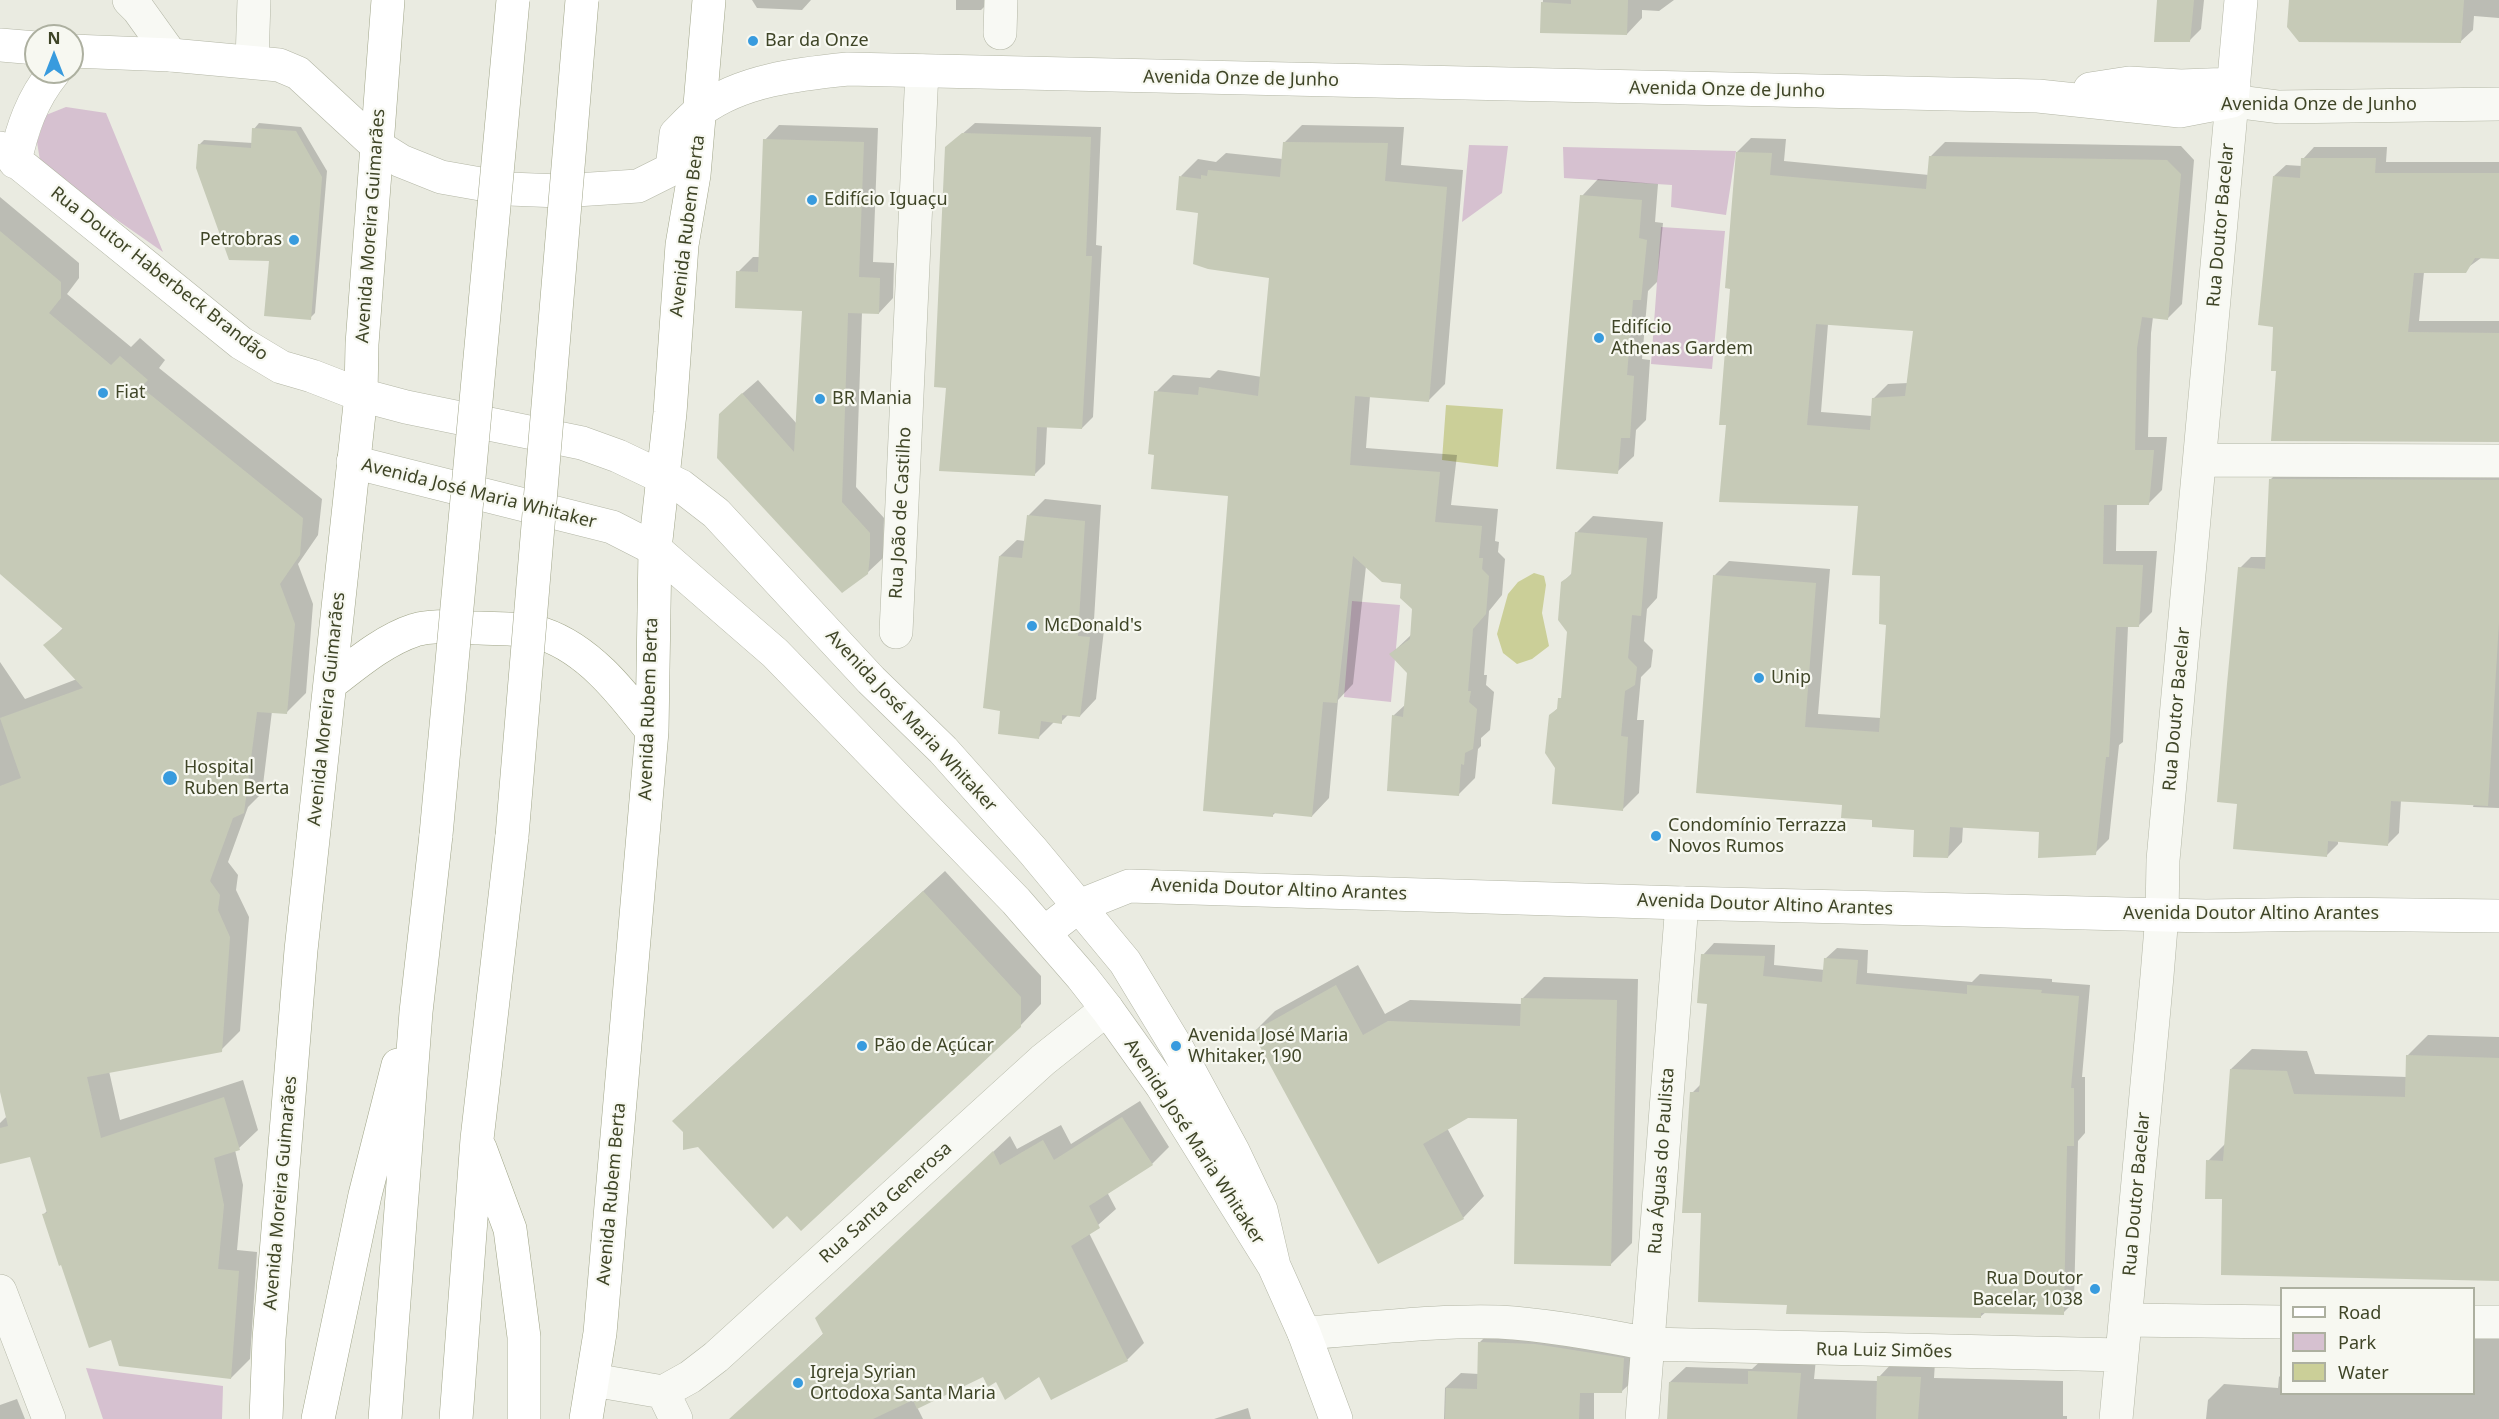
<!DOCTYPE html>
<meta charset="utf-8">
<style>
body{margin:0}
#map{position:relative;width:2499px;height:1419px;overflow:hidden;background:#eaebe1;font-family:"Noto Sans",sans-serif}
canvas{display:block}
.legend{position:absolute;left:2280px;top:1287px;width:195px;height:108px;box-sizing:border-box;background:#f7f8f1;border:2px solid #adb0a0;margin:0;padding:8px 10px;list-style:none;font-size:18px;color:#3f4527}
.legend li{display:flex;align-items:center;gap:12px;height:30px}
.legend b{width:30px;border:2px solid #adb0a0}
.north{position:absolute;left:24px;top:24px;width:60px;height:60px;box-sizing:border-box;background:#f7f8f1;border:2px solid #adb0a0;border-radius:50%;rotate:0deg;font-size:16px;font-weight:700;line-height:24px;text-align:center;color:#3f4527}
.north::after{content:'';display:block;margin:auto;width:21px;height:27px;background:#389bde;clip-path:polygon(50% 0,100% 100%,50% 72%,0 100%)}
</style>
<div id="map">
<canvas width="2499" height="1419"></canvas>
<ul class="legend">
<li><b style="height:8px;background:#fff"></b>Road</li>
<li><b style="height:16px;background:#d6c1d0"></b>Park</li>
<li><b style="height:16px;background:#cbcf98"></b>Water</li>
</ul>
<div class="north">N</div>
</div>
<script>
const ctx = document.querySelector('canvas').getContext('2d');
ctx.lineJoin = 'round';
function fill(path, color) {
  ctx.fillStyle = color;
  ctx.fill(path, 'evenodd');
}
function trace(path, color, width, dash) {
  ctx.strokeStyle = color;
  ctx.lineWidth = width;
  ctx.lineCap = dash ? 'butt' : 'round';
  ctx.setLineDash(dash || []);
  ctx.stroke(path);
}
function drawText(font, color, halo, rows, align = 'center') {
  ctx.font = font + ' "Noto Sans",sans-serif';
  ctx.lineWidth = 4.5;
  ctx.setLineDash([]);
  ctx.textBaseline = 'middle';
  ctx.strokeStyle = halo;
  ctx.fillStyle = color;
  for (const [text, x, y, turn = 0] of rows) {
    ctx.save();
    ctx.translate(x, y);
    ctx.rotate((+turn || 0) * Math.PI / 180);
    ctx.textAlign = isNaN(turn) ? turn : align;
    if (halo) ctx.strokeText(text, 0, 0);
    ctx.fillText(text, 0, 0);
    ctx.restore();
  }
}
fill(new Path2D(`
 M66,107L106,113L163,252L41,167L37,142L46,115Z
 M1469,145L1508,146L1502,193L1462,222Z
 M1563,147L1736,151L1726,215L1671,207L1672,185L1564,178Z
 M1661,227L1725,231L1712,369L1651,364Z
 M1352,601L1400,605L1391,702L1344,697Z
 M86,1368L223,1386L222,1419H103Z`), '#d6c1d0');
fill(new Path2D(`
 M1446,405L1503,409L1498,467L1442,460Z
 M1534,573L1544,576L1546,585L1542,613L1549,646L1532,659L1517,664L1503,653L1497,634L1508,594L1518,582Z`), '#cbcf98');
fill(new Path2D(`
 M752,0H811L802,10L757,8Z
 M956,0H991L981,10H956Z
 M1543,0H1674L1659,11L1642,10V18L1627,34L1541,31Z
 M2158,0H2204L2201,29L2190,40Z
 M2291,0H2499V18L2474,16L2473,30L2460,42Z
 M259,123L301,127L327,171L315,313L310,318L270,260L199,145L204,140L253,143L254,129Z
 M975,123L1101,127L1096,245L1102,246L1093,417L1082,428L1047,426L1045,464L1034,475L947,387L946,148Z
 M779,125L878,128L873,262L894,263L893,298L879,313L862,312L856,487L884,518L883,558L867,573L736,399L758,380L797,424L804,310L738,272L753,257H760L765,140Z
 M1302,125L1404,127L1401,165L1463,170L1445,384L1428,401L1370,396L1366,448L1457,455L1451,505L1498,509L1495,541L1499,542L1498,552L1505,559L1502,595L1489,611L1484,675H1487L1486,685L1494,692L1490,730L1481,738V746L1478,749L1475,778L1458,795L1393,716L1406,704L1408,672L1391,654L1412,634L1413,609L1402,582L1366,566L1353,684L1338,700L1329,798L1312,816L1276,812L1272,816L1229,494L1156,392L1173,375L1210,378L1218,370L1262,377L1270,276L1200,211L1181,176L1198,159L1216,162L1226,153L1283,159L1285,142Z
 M1751,138L1786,139L1784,161L1929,175L1931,156L1945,142L2181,146L2194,160L2182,304L2168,318L2153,317L2151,333L2148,437H2167L2162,490L2148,504H2117L2116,551H2157L2152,612L2138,626H2128L2123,742L2119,745L2109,839L2095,853L2041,831L1963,826L1962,842L1948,857L1916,829L1874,818L1843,803L1715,575L1729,561L1830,569L1818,714L1881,718L1888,623L1881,575L1860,504L1727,424L1737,152ZM1828,324L1914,329L1908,383L1888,384L1874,398L1872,416L1821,412Z
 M2314,147H2387L2386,162H2499V245L2463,271L2424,272L2419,321H2499V441L2278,370L2275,326L2274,176L2286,165L2302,166L2303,159Z
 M1598,179L1658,184L1655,222L1663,223L1657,282L1648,291L1642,359L1650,360L1646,420L1636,430L1634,456L1617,472L1582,196Z
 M0,197L79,263V278L67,294L131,347L140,338L165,360L159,368L322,499L318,535L298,564L313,604L306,693L287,712L272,711L262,793L248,807L228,862L238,875L236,890L249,917L240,1031L221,1050L109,1071L120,1120L243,1080L258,1130L239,1148L235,1150L243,1185L237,1250L257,1252L250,1359L231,1378L112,1339L44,1214L48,1210L31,1155L0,1151V1123L7,1116L0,1085V662L25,699L77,679L45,646L63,628L0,572Z
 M2282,468L2499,469V808L2473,807L2474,803L2401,800L2399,833L2387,845L2338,840V844L2326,856L2239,803L2240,568L2251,557H2267L2270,480Z
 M1045,499L1101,505L1094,620L1105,621L1096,699L1080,716L1069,714L1061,722L1055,721L1039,737L1002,709L1000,556L1017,540L1025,541L1029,515Z
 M1593,516L1663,522L1657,598L1647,609L1644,641L1653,650L1651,667L1641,677L1637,720H1644L1639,793L1622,810L1557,767L1551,715L1559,707L1562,696L1569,632L1563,582L1573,572L1576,533Z
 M945,871L1041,976V1004L1020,1026L787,1214L695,1100Z
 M1714,943L1775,945L1774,965L1825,970V959L1837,948L1868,950L1867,973L1972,982L1980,974L2052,979V982L2090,985L2082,1077H2085V1133L2078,1141L2074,1302L2063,1313L1986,1312L1980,1317L1788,1304L1702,1212L1692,1093L1702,1083L1709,1002L1703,955Z
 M1358,965L1385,1014L1410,1000L1522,1004L1523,998L1544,977L1638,979L1632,1243L1610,1265L1519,1118L1467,1116L1447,1128L1484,1196L1463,1218L1254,1032L1275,1011Z
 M2428,1035L2499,1037V1279L2224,1198L2208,1161L2226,1143L2231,1069L2252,1049L2307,1051L2315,1074L2407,1077L2408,1055Z
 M1140,1101L1169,1147L1152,1164L1107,1192L1116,1209L1089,1233L1144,1343L1127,1360L996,1380L983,1375L917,1407L923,1419H732L824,1333L834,1301L1010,1136L1017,1149L1061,1125L1071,1144Z
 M1495,1327L1639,1343L1637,1377L1621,1392L1594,1391V1419H1444L1445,1388L1461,1373L1479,1374L1480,1342Z
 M2474,1337H2499V1419H2206L2208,1400L2224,1384L2278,1388L2279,1377L2282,1374V1394H2474Z
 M1765,1357L1816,1359L1814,1379L1879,1381V1377L1894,1361L1935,1362L1934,1378L2063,1381V1416H2067V1419H1668L1670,1382L1686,1367L1752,1369Z
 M17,1399L25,1419H0V1405Z
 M1248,1408L1251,1419H1214Z`), '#0003');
fill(new Path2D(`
 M1571,0H1628L1627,35L1540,33L1541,2L1571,4Z
 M2157,0H2194L2190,42H2154Z
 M2289,0H2464L2461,43L2299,42L2287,27Z
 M252,128L296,131L322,177L311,320L264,316L269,261L229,260L196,168L198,144L251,148Z
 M962,133L1091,137L1086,256H1092L1082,429L1037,427L1035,476L939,471L946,388L934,387L945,147Z
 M763,139L864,142L859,277L880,278L879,314L848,313L842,502L870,533V555L868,574L842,593L717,458L719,414L742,393L794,452L802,311L735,308L736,271L758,272Z
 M1283,142L1388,143L1385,181L1447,187L1429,402L1355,396L1350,465L1440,472L1435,522L1482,526L1479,558H1483L1482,569L1489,576L1486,614L1473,629L1468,691H1471L1469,702L1477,709L1473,749L1465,753L1464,765L1461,764L1459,796L1387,791L1392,715L1403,717L1407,673L1389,654L1410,639L1412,609L1400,598L1401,584L1382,582L1353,556L1337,703L1323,702L1312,817L1273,813V817L1203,811L1228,496L1151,489L1154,455L1148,454L1154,391L1198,395L1199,387L1258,396L1269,278L1208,269L1193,264L1198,213L1176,210L1179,176L1201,179V175L1207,176L1208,170L1280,177Z
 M1736,152L1772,153L1770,175L1926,189L1929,156L2167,160L2181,174L2168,320L2142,317L2137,348L2135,450H2154L2149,505H2104L2103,564L2143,565L2139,627H2116L2109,757H2106L2096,855L2038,858L2039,832L1950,827L1948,858L1913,857L1914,830L1872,827V820L1841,818L1842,805L1696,793L1713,575L1816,583L1805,727L1879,732L1886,625L1879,624L1880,576L1852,575L1858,506L1719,502L1726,425H1719L1730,289L1725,288ZM1816,324L1913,331L1905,396L1872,398L1870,430L1807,425Z
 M2301,158H2376L2375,173H2499V259L2475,258L2466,273H2414L2408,332L2499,333V442L2271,441L2276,371H2271L2273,327L2258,325L2273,176L2300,178Z
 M1580,195L1642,200L1639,238L1647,240L1641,300H1633L1627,375L1634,376L1630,438H1621L1618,474L1556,469Z
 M0,231L61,282V298L49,313L111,365L120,356L148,380L141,387L303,518L300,555L280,584L295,624L287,714L257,712L244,813L233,818L210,881L220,895L218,910L230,937L222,1052L87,1077L101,1138L224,1097L240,1150L214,1158L224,1205L218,1269L239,1271L231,1379L119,1366L111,1340L89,1348L61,1265L59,1266L42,1214L47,1213L30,1157L0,1164V1128L8,1126L0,1092V786L21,778L0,718L83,688L43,645L63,629L0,574Z
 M2269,479L2499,480V621L2488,806L2391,801L2388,846L2328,841L2327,857L2233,849L2237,804L2217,802L2227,684L2238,567L2265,569Z
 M1027,515L1085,521L1078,636L1090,637L1080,717L1062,715V724L1041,721L1039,739L998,734L1000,711L983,708L999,556L1022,558Z
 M1575,532L1647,538L1641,616L1632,615L1628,658L1637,667L1635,685L1625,691L1621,736L1628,737L1623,811L1552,804L1555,768L1545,753L1549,715L1557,709L1558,698H1561L1567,632L1558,620L1561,582L1571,575Z
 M923,891L1021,997V1027L801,1231L787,1216L773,1229L698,1147L683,1150V1132L672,1121Z
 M1701,954L1765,956L1763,976L1822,982L1824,958L1858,960L1856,984L1967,994V985L2042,990L2041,993L2079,996L2071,1088H2074V1146H2067L2064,1315L1981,1313V1318L1786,1314L1787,1305L1698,1302L1701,1213H1682L1690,1092H1699L1707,1004L1697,1003Z
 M1336,985L1363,1035L1388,1021L1520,1026L1521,998L1617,1000L1611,1266L1514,1264L1517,1119L1468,1118L1423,1144L1464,1219L1378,1264L1252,1032Z
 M2406,1055L2499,1058V1281L2221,1275L2222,1199H2205L2206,1160L2223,1161L2230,1069L2287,1071L2294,1094L2405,1097Z
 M1122,1117L1153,1165L1089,1206L1100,1228L1071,1246L1128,1361L1051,1400L1039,1377L1005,1400L996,1382L988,1387L983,1377L917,1409L913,1400L873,1419H729L823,1334L815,1318L993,1151L1000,1165L1043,1140L1054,1160Z
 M1478,1342L1535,1344L1624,1358L1622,1393H1580L1579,1419H1445L1446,1388L1477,1389Z
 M1748,1371L1801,1373L1797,1419H1667L1669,1382L1748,1384Z
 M1877,1376L1921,1377L1918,1419H1876Z`), '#c6cab7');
const street = new Path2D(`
 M129,0L138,9L171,55
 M1000,33L1001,0
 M252,62L254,0
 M2200,460L2499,461
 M896,632L922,71
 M0,1291L49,1419
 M2125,1320L2282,1322
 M2474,1322H2499
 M1304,1333C1368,1329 1434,1320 1499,1322C1550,1325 1599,1334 1648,1344L2121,1355
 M593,1380L663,1392
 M663,1392L690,1377L716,1357L1043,1060L1107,1009
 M663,1392L676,1419
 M1642,1419L1682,903
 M2116,1419L2157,976L2162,915L2163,860L2232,101L2279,107L2499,104`);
const secondary = new Path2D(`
 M0,45L36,48
 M72,51L171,55L279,65L298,73L377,146L401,161L441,177L509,189L560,191L638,186L672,169L676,134C684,126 691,118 700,111C741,80 799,74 848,69L2038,96L2180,111L2232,101L2241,0
 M2090,89L2129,83L2181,86L2234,84
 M0,148L241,343L281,367L312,376L361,395L406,407L582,443L618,456L681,486L716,513L871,680L943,750L1033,851L1125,962L1176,1046L1233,1151L1261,1210L1274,1266
 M15,162C22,128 32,99 54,72
 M353,462L612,527L655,549L775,653L1016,901L1082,977L1107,1009L1162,1086L1274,1266L1304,1333L1336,1419
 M1044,933L1079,906L1129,886L1682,903L2206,916L2327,914L2499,916`);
const highway = new Path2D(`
 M330,684C356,664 384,640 415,630C436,624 458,628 479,628C500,629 523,628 543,634C590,650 623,694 652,731
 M480,1148L510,1229L524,1337V1419
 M266,1419L269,1339L301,950L361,395L362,344L388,0
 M318,1419L365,1195L398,1065
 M385,1419L416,1012L436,835
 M456,1419L477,1139L512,836
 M586,1419L600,1333L652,731L655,549L670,413L682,245L694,175L709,0`);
trace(street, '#b3b6a5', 34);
trace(secondary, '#b3b6a5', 34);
trace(highway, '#9fa487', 34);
trace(street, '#f8f9f4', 33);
trace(secondary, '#fff', 33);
trace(highway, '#fff', 33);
const highwayBridge = new Path2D(`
 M436,835L513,0
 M512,836L582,0`);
trace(highwayBridge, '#9fa487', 34, []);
trace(highwayBridge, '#fff', 33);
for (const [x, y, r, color] of [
 [753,41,6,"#389bde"],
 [812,200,6,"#389bde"],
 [294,240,6,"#389bde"],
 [1599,338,6,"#389bde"],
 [103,393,6,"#389bde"],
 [820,399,6,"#389bde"],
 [1032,626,6,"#389bde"],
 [1759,678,6,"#389bde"],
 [170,778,8,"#389bde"],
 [1656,836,6,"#389bde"],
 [862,1046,6,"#389bde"],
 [1176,1046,6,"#389bde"],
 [2095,1289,6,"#389bde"],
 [798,1383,6,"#389bde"]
]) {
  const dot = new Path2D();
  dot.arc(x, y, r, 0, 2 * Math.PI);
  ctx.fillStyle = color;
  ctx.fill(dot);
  trace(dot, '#f7f8f1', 2);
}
drawText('18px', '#3f4527', '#f7f8f1', [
 ["Bar da Onze",765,41],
 ["Edifício Iguaçu",824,200],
 ["Petrobras",282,240,"right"],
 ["Edifício",1611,328],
 ["Athenas Gardem",1611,349],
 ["Fiat",115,393],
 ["BR Mania",832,399],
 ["McDonald's",1044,626],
 ["Unip",1771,678],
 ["Hospital",184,768],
 ["Ruben Berta",184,789],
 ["Condomínio Terrazza",1668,826],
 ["Novos Rumos",1668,847],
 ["Avenida José Maria",1188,1036],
 ["Whitaker, 190",1188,1057],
 ["Pão de Açúcar",874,1046],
 ["Rua Doutor",2083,1279,"right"],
 ["Bacelar, 1038",2083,1300,"right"],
 ["Igreja Syrian",810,1373],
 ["Ortodoxa Santa Maria",810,1394]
], 'left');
drawText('18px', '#3f4527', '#f7f8f1', [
 ["Avenida Onze de Junho",1241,79,1],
 ["Avenida Onze de Junho",1727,90,1],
 ["Avenida Onze de Junho",2319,105],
 ["Rua Doutor Bacelar",2221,225,-85],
 ["Avenida Moreira Guimarães",371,226,-86],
 ["Avenida Rubem Berta",688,226,-83],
 ["Rua Doutor Haberbeck Brandão",159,274,38],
 ["Avenida José Maria Whitaker",479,494,14],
 ["Rua João de Castilho",901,513,-87],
 ["Avenida Moreira Guimarães",327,709,-84],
 ["Avenida Rubem Berta",649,709,-88],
 ["Rua Doutor Bacelar",2177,709,-85],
 ["Avenida José Maria Whitaker",911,721,47],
 ["Avenida Doutor Altino Arantes",1279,890,2],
 ["Avenida Doutor Altino Arantes",1765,905,2],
 ["Avenida Doutor Altino Arantes",2251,914],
 ["Avenida José Maria Whitaker",1194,1142,57],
 ["Rua Águas do Paulista",1662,1161,-86],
 ["Avenida Moreira Guimarães",281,1193,-85],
 ["Avenida Rubem Berta",612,1194,-85],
 ["Rua Doutor Bacelar",2137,1194,-85],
 ["Rua Santa Generosa",886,1203,-42],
 ["Rua Luiz Simões",1884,1351,1]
]);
</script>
